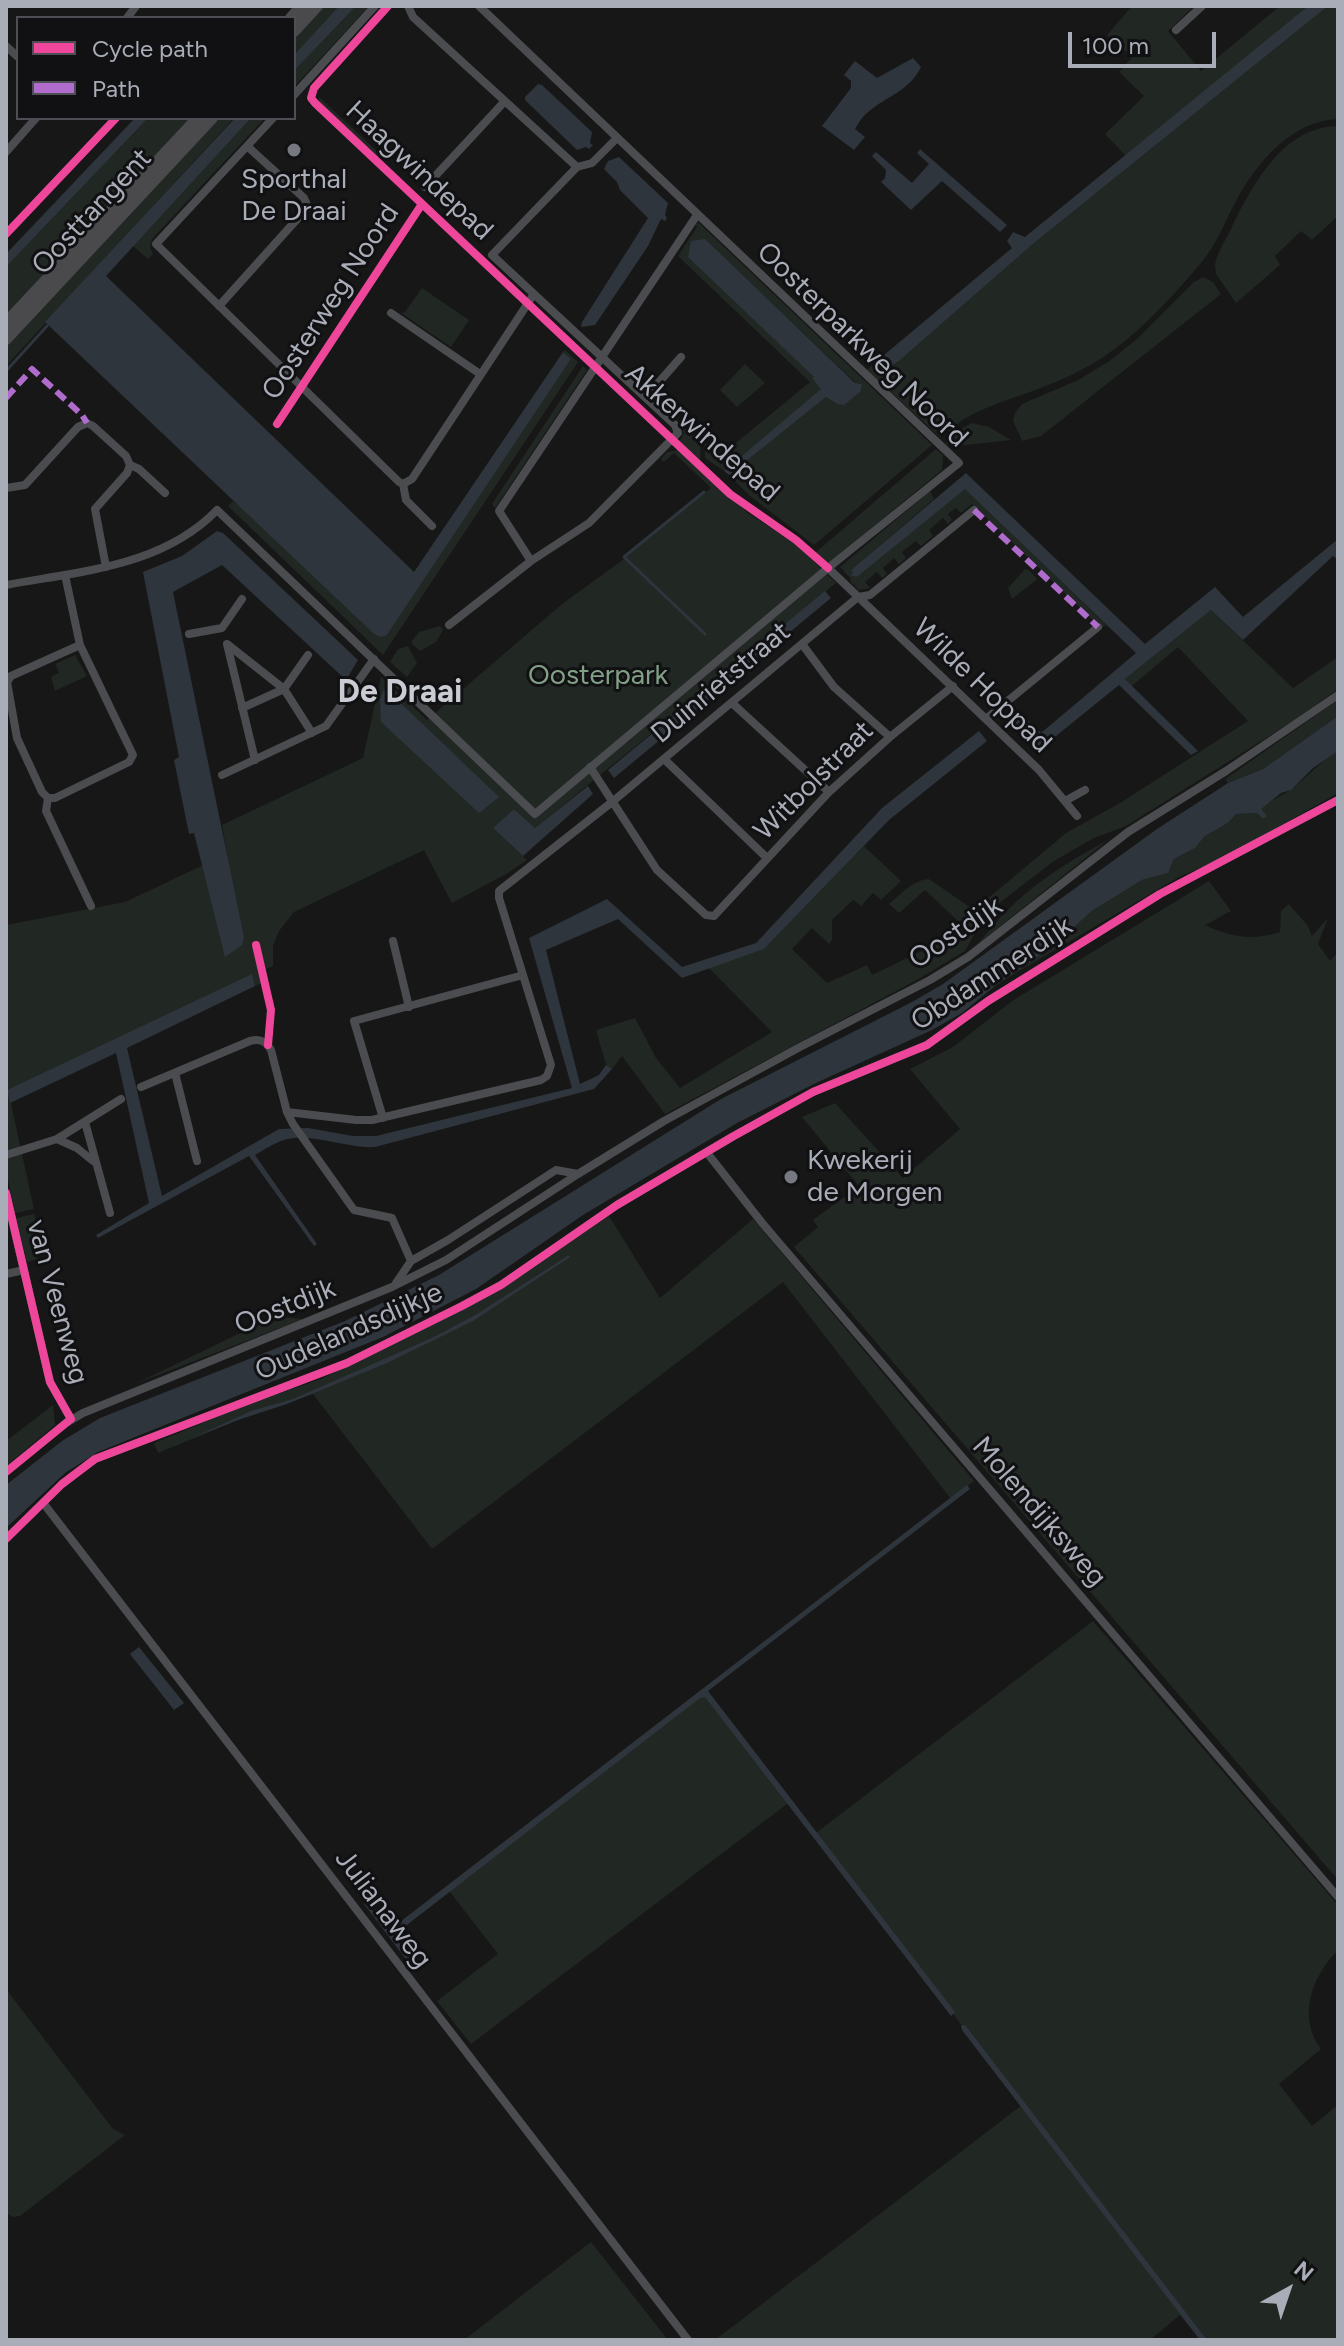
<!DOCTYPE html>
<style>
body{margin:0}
#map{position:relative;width:1344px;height:2346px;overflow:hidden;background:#171717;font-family:Figtree,sans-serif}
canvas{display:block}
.frame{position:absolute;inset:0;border:8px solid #a9adb7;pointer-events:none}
.legend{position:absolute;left:16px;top:16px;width:280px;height:104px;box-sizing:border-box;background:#111113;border:2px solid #4e4f55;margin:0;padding:10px 14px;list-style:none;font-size:24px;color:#a9adb7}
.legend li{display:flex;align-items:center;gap:16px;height:40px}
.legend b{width:40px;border:2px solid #4e4f55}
.north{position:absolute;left:1248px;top:2250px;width:80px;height:80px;-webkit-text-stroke:6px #111113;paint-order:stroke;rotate:40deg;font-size:22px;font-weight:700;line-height:32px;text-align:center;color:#a9adb7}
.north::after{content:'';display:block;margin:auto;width:28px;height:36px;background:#a9adb7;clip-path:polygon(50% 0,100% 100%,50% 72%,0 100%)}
.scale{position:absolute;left:1068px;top:32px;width:148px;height:36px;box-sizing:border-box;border:4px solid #a9adb7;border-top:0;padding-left:10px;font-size:24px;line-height:28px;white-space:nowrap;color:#a9adb7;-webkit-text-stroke:6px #111113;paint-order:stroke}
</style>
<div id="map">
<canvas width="1344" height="2346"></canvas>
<div class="frame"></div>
<ul class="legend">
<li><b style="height:10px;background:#ed469a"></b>Cycle path</li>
<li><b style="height:10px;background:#b06ccc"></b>Path</li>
</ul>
<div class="north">N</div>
<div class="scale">100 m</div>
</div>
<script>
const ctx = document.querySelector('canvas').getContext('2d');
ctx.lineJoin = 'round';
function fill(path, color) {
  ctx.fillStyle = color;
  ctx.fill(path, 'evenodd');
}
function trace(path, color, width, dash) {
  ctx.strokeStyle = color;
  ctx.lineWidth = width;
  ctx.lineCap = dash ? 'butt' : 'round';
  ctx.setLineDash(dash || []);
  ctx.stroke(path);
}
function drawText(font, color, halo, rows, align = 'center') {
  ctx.font = font + ' Figtree,sans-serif';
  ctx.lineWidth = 6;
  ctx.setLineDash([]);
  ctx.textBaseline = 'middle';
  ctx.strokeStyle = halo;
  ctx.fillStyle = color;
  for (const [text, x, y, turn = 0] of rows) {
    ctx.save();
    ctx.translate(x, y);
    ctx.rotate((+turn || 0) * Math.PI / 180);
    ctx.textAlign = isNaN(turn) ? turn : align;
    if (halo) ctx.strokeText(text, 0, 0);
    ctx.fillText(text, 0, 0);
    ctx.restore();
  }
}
fill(new Path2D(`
 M323,6H339L294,55V37Z
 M356,6H369L294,87V71Z
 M1132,6H1194L1168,31L1201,71L1280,6H1308L1126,156L1105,134L1144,96L1119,72L1132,57L1107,35Z
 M1328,6H1338V119C1292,121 1258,161 1237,199C1225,221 1217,244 1201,263C1168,302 1129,345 1083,369C1049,388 1010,397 975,413C962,419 951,429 940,437L867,370L878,360L879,370L881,367L885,371L891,368L1033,244Z
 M319,97L381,155L377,159L318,103Z
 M148,118H192L6,317V267Z
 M219,118H234L6,366V346Z
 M251,118H265L152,239L150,247L153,254L148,259L133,246Z
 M1338,126V216L1312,240L1301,231L1275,256L1280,265L1236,303L1216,274L1215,264C1218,251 1225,241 1231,229C1251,187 1283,126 1338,126Z
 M699,223L932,445L814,545L750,496L729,475L826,397L837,404L861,391L862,384L856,383L705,240L693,243L815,378L813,379L822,389L724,471L705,458L704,441L720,456L810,382L678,256L697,227L695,224Z
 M1203,277L1213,282L1221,294L1041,436L1022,441L1013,421L1015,413L1022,404L1078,380L1108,362L1137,339L1194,282Z
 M422,288L469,320L451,347L401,313L405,312Z
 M565,350L578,362L383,655L228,506L233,501L242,508L374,634L387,635L571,359L563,352Z
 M745,364L765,383L737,407L720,390Z
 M583,366L587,370L495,508L492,504Z
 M683,423L701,440L700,462L679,443L684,433L681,425Z
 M972,423L989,427L1011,440L957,446L945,444L961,429Z
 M936,449L943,455L942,470L830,562H825L815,553Z
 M680,450L748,513L797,545L836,583L535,828L514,809L493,828L527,860L508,873L452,903L424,850L294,912L279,931L273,946V966L259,972L262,983L255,986L252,975L8,1090L34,1209L15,1213L6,1170V925L125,902L227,854L222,825L363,758L381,677L427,720L562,604L624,559L711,488L674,453L664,462L661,459L667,452Z
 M965,488L1106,625L1101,628L972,504L961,513L956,508L948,514L952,520L948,524L943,518L929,530L933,536L921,546L916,541L902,552L906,558L899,564L894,558L883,568L887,574L882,578L877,572L865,582L870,588L859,590L850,581L851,579L840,567L930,491L934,499L851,570L857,577Z
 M1025,569L1029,570L1037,579L1012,599L1008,588Z
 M1211,610L1293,688L1338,657V689L1293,721L1126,826L1094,838L1054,861L998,904L979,926L965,951L915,981L665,1114L622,1056L612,1069L606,1065L596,1030L635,1018L656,1058L680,1088L772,1032L708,967L764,949L864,846L901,881L881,900L873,893L861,906L853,900L832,920V940L829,944L812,928L792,949L827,983L867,965L872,975L928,948L959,922L925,890L899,913L889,904C901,894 913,880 929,879L974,910L1066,833L1120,803L1248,721L1178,647L1132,686L1125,679Z
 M440,626L443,630L436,642L420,651L412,644V641L419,632Z
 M408,646L417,663L407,677L390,662L398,649Z
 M75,655L87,676L55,691L51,677L59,673L55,664Z
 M1338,700V716L1263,769L1228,783L1225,779Z
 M1338,751V793L1223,858L1179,877L999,983L1052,947L1092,911L1142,880L1168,873L1174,859L1195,848L1205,836L1228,823L1236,814L1257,813L1263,819L1266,816L1260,809C1272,799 1287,794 1298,784C1312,772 1322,761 1338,751Z
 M1108,840L979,943C1015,895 1056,868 1108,840Z
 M1209,881L1231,911L1205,925C1231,937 1252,941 1280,932L1281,911L1289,904L1308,926L1312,936L1328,918L1318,944L1330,961L1338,952V1880L794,1247L818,1227L813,1220L859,1186L802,1117L835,1103L903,1178L960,1129L910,1069L953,1047L1012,1001Z
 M34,1214L40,1240L34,1243L38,1259L27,1262L16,1218Z
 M609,1216L660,1298L753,1219L974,1481L951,1499L783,1282L432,1549L313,1394L238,1420L158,1453L154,1443L251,1403L321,1379L392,1345L487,1297Z
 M281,1317L303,1319L135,1384L267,1320Z
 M53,1405L55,1425L6,1466V1441Z
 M1093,1621L1338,1905V1950C1312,1976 1297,2017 1321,2049L1279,2084L1312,2126L1338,2105V2340H1201L1180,2315L1150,2340H715L1022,2105L816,1833Z
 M704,1690L791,1801L471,2044L437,2001L498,1954L447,1888Z
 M6,1989L113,2129L125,2135L20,2216L13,2217L6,2213Z
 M591,2242L668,2340H464Z`), '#212722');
fill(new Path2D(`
 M339,6H356L294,71V55Z
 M1308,6H1328L1033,244L899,361L885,371L881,368L877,369L878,360L1012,248L1007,241L1013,232L1025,237Z
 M913,58L921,67C909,92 886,96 867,113C862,117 858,124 855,129L865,137L854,150L822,126L851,88V81L844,75L855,61L877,78Z
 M538,84L542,85L592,132L590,143L593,145L589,149L586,147L577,150L525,100V97Z
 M135,118H148L6,267V254Z
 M235,118H251L106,276L414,572L563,352L571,359L387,635L381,637L374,634L45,322Z
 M920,149L1007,225L1000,232L942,181L911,210L881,182L885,178L886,170L872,156L876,152L912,183L929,164L917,153Z
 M619,157L668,203L665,215L667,218L665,221L661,219L648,246L595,325L581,327L582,322L648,218L620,190L617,182L604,169L608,161Z
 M705,239L855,383L862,384L861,391L844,405L837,404L826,397L729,475L724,471L821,389L812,378L814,377L688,257L691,241Z
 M966,473L1145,644L1215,587L1243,617L1338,539V560L1333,556L1243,640L1211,610L1125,679L1198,751L1191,755L1119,685L1040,749L1009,722L1019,712L1041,733L1136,653L965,489L857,577L850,575L853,573L851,570Z
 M217,531L223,533L358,660L346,680L222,565L173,592L244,937L242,945L225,957L194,833L189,834L174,760L179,757L143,572L182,556Z
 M825,591L831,598L614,778L608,770Z
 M386,689L499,797L479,813L381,722L380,700L383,691Z
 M1338,716V751L1313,768L1291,790L1281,793L1261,809L1267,816L1263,819L1257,813L1236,814L1228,823L1205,836L1195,848L1174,859L1168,873L1142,880L1092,911L1052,947L995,986L962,1013L932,1030L816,1083L737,1123L583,1215L476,1289L383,1337L98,1452L65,1473L6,1528V1485L62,1441L100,1418L345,1321L439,1275L721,1099L912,1002L943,984L1157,829L1228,783L1263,769Z
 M979,731L987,741L889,820L764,949L682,978L618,919L546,950L580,1084L599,1075L606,1065L612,1069L594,1089L375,1147C345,1149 313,1132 284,1140C274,1143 264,1150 255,1155L317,1244L314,1246L249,1156L98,1238L96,1235L149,1203L116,1053L10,1103L7,1090L252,974L255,986L127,1048L162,1196L279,1129L308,1128L353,1136H376L572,1088L529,938L607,899L682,967L756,943L882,808Z
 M588,786L593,794L523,856L493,828L514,809L535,828Z
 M569,1255L570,1257L473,1321L387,1363L287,1404L238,1420L188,1440L251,1411L293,1399L434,1337L477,1314Z
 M967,1485L970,1489L708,1691L955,2012L951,2016L705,1697L700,1698L394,1935L411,1960L408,1962L364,1904L366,1902L388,1930L396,1925Z
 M139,1647L184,1703L174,1710L130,1654Z
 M961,2025H965L1207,2340H1200L962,2030Z`), '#2e353c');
trace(new Path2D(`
 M6,371L47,326
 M704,492L624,557L705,634`), '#2e353c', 3);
trace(new Path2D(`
 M408,6L413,17L577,167L592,163L617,138
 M127,18L136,6
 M1176,30L1202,6
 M6,46L18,57
 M294,95L375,6
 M273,118L156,244L399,482L403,484L412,479L534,294
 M6,152L36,118
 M425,187L505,101
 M219,306L308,207L304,198L247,146
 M391,313L480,374
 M646,397L681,357
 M130,465L139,469L165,493
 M403,484L406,500L432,526
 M6,488L25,485L78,427L87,423L93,426L126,456L130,465L127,473L95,509L106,567
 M531,561L499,511L697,215
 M828,568L1039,770L1077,816
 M65,575L80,645L133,755L129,762L55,798H48L42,792L17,738L7,682L11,676L80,645
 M6,585C80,571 162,567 217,510L535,814L828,568L959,463L479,6
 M449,625L531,561L589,523L678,433L675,425L492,255L577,167
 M189,634L222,628L242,599
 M802,644L834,687L890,737
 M732,703L829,792
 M242,708L284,689L308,655
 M987,718L1098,627
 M664,759L767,858
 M255,760L227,644L284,689L312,733
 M590,767L657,870L706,915L714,916L829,792L890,737L953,686
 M222,775L326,726L374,659
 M48,798L46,811L91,906
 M1065,801L1085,790
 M393,941L409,1007
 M175,1073L197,1161
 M141,1087L250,1041C260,1038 266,1041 271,1050L287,1112L293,1124L354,1210L392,1218L411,1261L396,1283
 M287,1112L356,1120H372L541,1080L547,1076L551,1065L499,898V891L612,802L858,597L870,595L974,510
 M383,1118L354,1021L523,975
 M85,1122L110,1213
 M57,1139L77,1148L93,1161
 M708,1154L763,1224L1338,1897
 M6,1155L57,1139L121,1099
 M6,1193L50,1382L71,1419
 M411,1261L448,1240L556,1170L578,1174
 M6,1274L24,1270
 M6,1472L66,1423L83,1413L392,1287L446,1260L578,1174L664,1121L800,1047L930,980L968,957L1128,832L1226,771L1338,695
 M44,1504L688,2340
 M6,1539L62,1484L95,1459L347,1363L462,1306L501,1285L617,1205L732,1137L813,1092L927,1045L988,1001L1160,894L1338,800`), '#4b4c4f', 8);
trace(new Path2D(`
 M291,18L302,6
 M294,31L317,6
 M6,323L198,118
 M6,339L212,118`), '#4a4a4d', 12);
trace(new Path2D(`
 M6,398L32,369L82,415L87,423
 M974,510L1098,627`), '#b06ccc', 6, [12, 6]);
trace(new Path2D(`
 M388,6L314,88L311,98L315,103L730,494L796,540L828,568
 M6,234L116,118
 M277,424L422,204
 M256,945L271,1010L268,1045
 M6,1193L50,1382L71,1419L6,1472
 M6,1539L62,1484L95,1459L347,1363L462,1306L501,1285L617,1205L732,1137L813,1092L927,1045L988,1001L1160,894L1338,800`), '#ed469a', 8);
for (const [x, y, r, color] of [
 [294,150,8,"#76787f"],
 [791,1177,8,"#76787f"]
]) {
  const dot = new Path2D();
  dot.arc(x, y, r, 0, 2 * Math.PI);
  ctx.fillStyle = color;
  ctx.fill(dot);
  trace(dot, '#111113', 3);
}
drawText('28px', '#a9adb7', '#111113', [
 ["Haagwindepad",419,171,43],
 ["Oosttangent",92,212,-47],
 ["Oosterweg Noord",331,302,-57],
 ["Oosterparkweg Noord",862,345,44],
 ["Akkerwindepad",702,433,41],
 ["Duinrietstraat",721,683,-40],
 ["Wilde Hoppad",982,686,44],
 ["Witbolstraat",814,781,-45],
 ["Oostdijk",956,933,-34],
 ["Obdammerdijk",992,974,-33],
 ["van Veenweg",57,1302,75],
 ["Oostdijk",285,1307,-22],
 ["Oudelandsdijkje",349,1332,-24],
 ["Molendijksweg",1039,1512,49],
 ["Julianaweg",383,1909,53]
]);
drawText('28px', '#a9adb7', '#111113', [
 ["Sporthal",294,180],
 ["De Draai",294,212],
 ["Kwekerij",807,1161,"left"],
 ["de Morgen",807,1193,"left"]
]);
drawText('28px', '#82a085', '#111113', [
 ["Oosterpark",598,676]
]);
drawText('bold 32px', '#caccd3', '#111113', [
 ["De Draai",400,693]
]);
</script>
